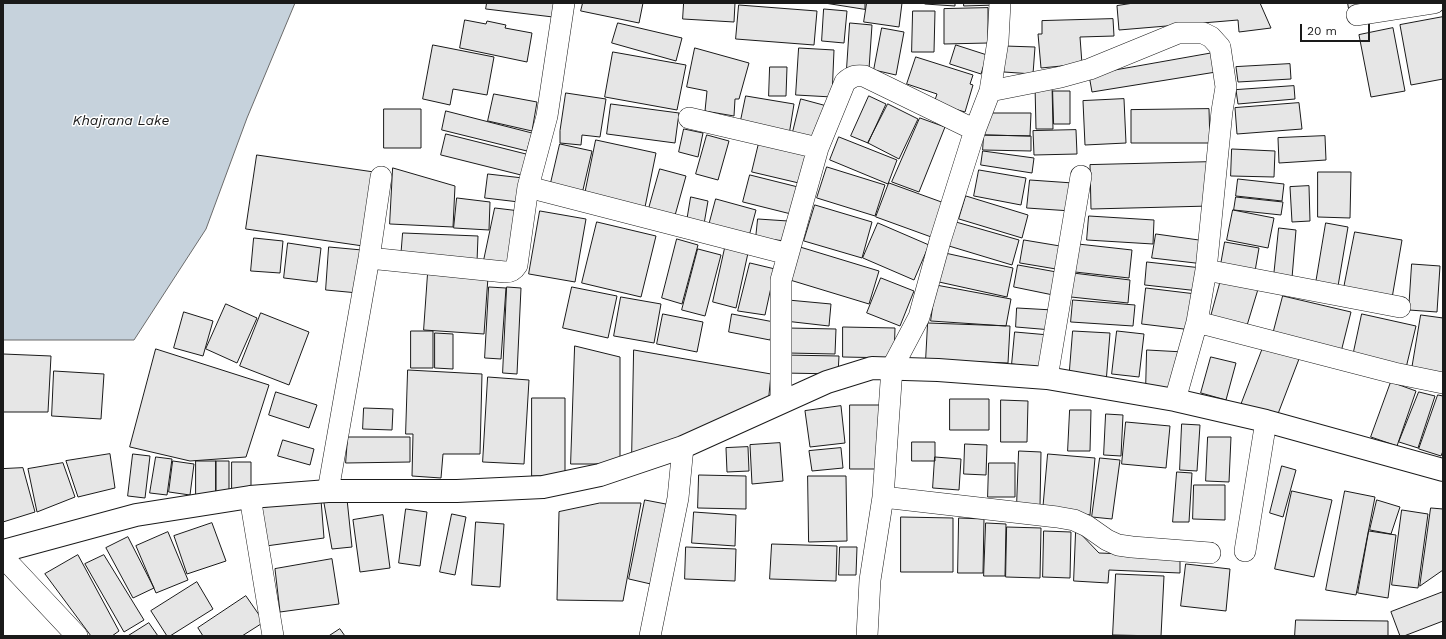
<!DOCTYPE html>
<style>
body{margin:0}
#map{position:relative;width:1446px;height:639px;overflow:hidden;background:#fff;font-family:"Work Sans",sans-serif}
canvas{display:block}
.frame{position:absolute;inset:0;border:4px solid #1a1a1a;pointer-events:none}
.scale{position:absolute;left:1300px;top:24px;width:70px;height:18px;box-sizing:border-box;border:2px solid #1a1a1a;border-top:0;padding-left:5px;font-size:12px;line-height:14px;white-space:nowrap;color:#1a1a1a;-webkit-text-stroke:3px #fff;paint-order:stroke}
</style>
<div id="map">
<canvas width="1446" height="639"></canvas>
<div class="frame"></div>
<div class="scale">20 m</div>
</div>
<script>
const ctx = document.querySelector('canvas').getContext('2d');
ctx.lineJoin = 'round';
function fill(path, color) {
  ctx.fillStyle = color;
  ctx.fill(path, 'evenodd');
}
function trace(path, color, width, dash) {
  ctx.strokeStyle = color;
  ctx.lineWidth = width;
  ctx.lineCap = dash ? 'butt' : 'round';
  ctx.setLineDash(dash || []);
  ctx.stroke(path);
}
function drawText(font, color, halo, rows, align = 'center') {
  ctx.font = font + ' "Work Sans",sans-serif';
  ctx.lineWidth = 3;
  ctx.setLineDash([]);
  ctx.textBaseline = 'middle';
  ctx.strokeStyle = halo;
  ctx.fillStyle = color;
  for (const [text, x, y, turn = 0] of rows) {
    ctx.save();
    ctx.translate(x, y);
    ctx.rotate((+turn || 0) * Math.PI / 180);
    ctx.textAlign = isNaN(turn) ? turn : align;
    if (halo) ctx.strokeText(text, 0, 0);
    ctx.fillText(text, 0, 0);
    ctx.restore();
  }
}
const water = new Path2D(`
 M3,3H295L247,118L206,229L134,340H3Z`);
fill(water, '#c6d2dc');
trace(water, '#6a6a6a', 1);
const building = new Path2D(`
 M487,3H555L553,17L486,9Z
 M583,3H643L639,23L581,11Z
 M684,3H735L734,22L683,19Z
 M825,3H865V9Z
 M867,3H902L899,27L864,22Z
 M925,3H955V6L925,4Z
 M964,3H996V5L964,6Z
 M1134,3H1260L1271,28L1239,32L1238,20L1119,30L1117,6Z
 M1348,3H1390L1349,9Z
 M739,5L817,11L814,45L736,39Z
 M988,8V43L944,44V9Z
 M824,9L847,11L844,43L822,41Z
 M913,11H935L934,52H912Z
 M1443,17V79L1411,85L1400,25Z
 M1113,19L1114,36L1080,37L1082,64L1041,68L1038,34H1042V21Z
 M465,20L486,24L487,21L506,25L505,28L532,33L527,62L460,48Z
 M618,23L682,38L676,61L612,43Z
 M850,23L872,25L869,69L847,68Z
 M882,28L904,32L896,75L874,70Z
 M1393,28L1405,91L1371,97L1359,35Z
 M433,45L494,57L487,95L453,89L450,105L423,99Z
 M956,45L987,55L981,74L950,64Z
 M1005,46L1035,47L1033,74L1004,72Z
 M695,48L749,63L739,99H735L734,116L705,111L707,91L687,87Z
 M799,48L834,50L832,97L796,95Z
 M613,52L686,65L677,110L605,97Z
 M1213,53L1216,72L1092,92L1089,75Z
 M916,57L973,75L970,84L973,85L965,112L934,103L937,94L907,84Z
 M1290,64L1291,79L1238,82L1236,67Z
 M770,67H787L786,96H769Z
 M1052,84L1053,129H1036L1035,85Z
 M1294,86L1295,99L1238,104L1236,90Z
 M1053,91H1070V124H1054Z
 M566,93L606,99L600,137L582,135L581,145L560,143V131Z
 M494,94L537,102L532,131L488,121Z
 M746,96L794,104L789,135L740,125Z
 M869,96L886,104L868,143L851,136Z
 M801,99L827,106L818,142L792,136Z
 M1124,99L1126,143L1085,145L1083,101Z
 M1299,103L1302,129L1237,134L1235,108Z
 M611,104L679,113L675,143L607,134Z
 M888,104L918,119L899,159L868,143Z
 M384,109H421V148H384Z
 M1209,109L1210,143H1131V110Z
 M446,111L532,133L527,151L442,130Z
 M986,113H1031L1030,136L985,135Z
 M920,118L945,127L919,192L892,182Z
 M684,129L703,133L698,157L679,152Z
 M1076,130L1077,154L1034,155L1033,131Z
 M446,134L530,155L525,176L441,155Z
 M707,135L729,141L718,180L696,174Z
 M984,135L1031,136V151L983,150Z
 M1325,136L1326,160L1279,163L1278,138Z
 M839,137L897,160L888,184L830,160Z
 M596,140L656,153L644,212L584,199Z
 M759,143L810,155L803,184L752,172Z
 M560,144L592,151L582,194L550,187Z
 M1232,149L1275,151L1274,177L1231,176Z
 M983,151L1034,158L1032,173L981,165Z
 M257,155L374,172L363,246L246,229Z
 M1212,162L1210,206L1091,209L1090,165Z
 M827,167L885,185L875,216L817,198Z
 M393,168L455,186L453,227L390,224Z
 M660,169L686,176L674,219L648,212Z
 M979,170L1026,178L1021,205L974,196Z
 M1318,172H1351L1350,218L1318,217Z
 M488,174L523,178L519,202L485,198Z
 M750,175L802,188L795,215L743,202Z
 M1238,179L1284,184L1282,201L1236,196Z
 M1030,180L1073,183L1071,211L1027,208Z
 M889,183L947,204L934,238L876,217Z
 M1309,186L1310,221L1292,222L1290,187Z
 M966,196L1028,215L1022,238L959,219Z
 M691,197L708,201L704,224L687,221Z
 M1236,197L1283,202L1281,215L1234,210Z
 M457,198L490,202L489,230L454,228Z
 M716,199L756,210L748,240L708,229Z
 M815,205L872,222L862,258L804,241Z
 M495,208L520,211L511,266L483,265Z
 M1233,210L1274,218L1268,248L1227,240Z
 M540,211L586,219L575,282L529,274Z
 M1089,216L1154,220L1153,244L1087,240Z
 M758,219L788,221L786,241L756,238Z
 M597,222L656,236L641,297L582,283Z
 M956,222L1019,240L1012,265L949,246Z
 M878,223L929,245L914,280L863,258Z
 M1326,223L1348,227L1337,292L1315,289Z
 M1279,228L1296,230L1292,278L1274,276Z
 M1355,232L1402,240L1391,304L1343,293Z
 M403,233L478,236L477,262L401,258Z
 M1156,234L1206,241L1204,264L1152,258Z
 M254,238L283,241L280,273L251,271Z
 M677,239L698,245L682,304L662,298Z
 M1024,240L1066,247L1062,270L1020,263Z
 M1225,242L1259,248L1254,277L1220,270Z
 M288,243L321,248L317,282L284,278Z
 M1078,244L1132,250L1129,278L1075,272Z
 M329,247L362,250L358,293L326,290Z
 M800,247L879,271L869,304L790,280Z
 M725,248L748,253L736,308L713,302Z
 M698,249L721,255L705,316L682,310Z
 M945,253L1013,268L1007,297L939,282Z
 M1147,262L1202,268L1199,291L1145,285Z
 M750,263L775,269L765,315L738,311Z
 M1412,264L1440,266L1437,312L1409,310Z
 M1018,265L1062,273L1058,296L1014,287Z
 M428,273L488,277L484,334L424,330Z
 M1073,273L1130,280L1128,303L1071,297Z
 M1222,276L1259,286L1245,332L1210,320Z
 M881,278L914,291L900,326L867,313Z
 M936,285L1011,299L1006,326L931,321Z
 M489,287L506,288L501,359L485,358Z
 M507,287L521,288L517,374L503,373Z
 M572,287L617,296L608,338L563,328Z
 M1146,288L1196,294L1192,330L1142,324Z
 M1283,296L1351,312L1340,356L1272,338Z
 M621,297L661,304L654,343L614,336Z
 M788,300L831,304L829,326L785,321Z
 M1073,300L1135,305L1133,326L1071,322Z
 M226,304L257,318L237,363L206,349Z
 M1017,308L1053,310L1052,330L1016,327Z
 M184,312L213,321L203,356L174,348Z
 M261,313L309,332L289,385L240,366Z
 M663,314L703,322L697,352L657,344Z
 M732,314L774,322L770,340L729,332Z
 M1362,314L1416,326L1406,368L1353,356Z
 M1421,315L1443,318V380L1411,375Z
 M928,323L1010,326L1008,363L926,360Z
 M843,327L895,328L894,358L843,357Z
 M788,328L836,329L835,354L788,353Z
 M411,331H433V368H411Z
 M1073,331L1110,333L1106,383L1069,381Z
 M1117,331L1144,334L1139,377L1112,374Z
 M1015,332L1049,335L1045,368L1012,364Z
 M435,333L453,334V369L435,368Z
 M1264,345L1299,359L1276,419L1241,405Z
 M575,346L620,357V464H571Z
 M156,349L269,385L246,457L190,461L130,447Z
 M634,350L771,374L768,405L632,456Z
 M1147,350L1184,352L1173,391L1146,390Z
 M3,354L51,356L48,412H3Z
 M784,355L839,356L838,374L783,373Z
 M1211,357L1236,363L1226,400L1201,393Z
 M408,370L482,374L480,454H443L441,478L412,476L413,434H406Z
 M54,371L104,374L101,419L52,416Z
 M488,377L529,380L524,464L483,462Z
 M1391,382L1416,391L1397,446L1371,437Z
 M276,392L317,405L309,428L269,415Z
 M1419,392L1435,396L1418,448L1399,442Z
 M1438,395L1443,396V451L1441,456L1419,449Z
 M532,398H565V476H532Z
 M950,399H989V430H950Z
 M1001,400L1028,401L1027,442H1001Z
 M850,405H882L881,469H850Z
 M841,406L845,443L810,447L805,411Z
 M364,408L393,409L392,430L363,429Z
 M1070,410H1091L1090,451H1068Z
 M1106,414L1123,415L1121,456L1104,455Z
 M1126,422L1170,426L1166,468L1122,464Z
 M1182,424L1200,425L1197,471L1180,470Z
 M348,437H410V462L346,463Z
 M1208,437H1231L1229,482L1206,481Z
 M283,440L314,449L310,465L278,456Z
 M912,442H935V461H912Z
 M780,443L783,481L752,484L750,445Z
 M965,444L987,445L986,475L964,474Z
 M748,447L749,471L727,472L726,448Z
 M841,448L843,468L812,471L809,451Z
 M1019,451L1041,452L1040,506L1017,505Z
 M110,454L115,488L78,497L66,461Z
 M133,454L150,456L145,498L128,496Z
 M1048,454L1095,458L1090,515L1043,511Z
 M156,457L172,459L167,495L150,493Z
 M935,457L961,459L959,490L933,488Z
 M1100,458L1120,460L1112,519L1092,517Z
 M173,461L194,464L190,495L169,492Z
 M196,461H216V497H196Z
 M216,461H229V498H216Z
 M232,462H251V496H232Z
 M63,463L75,497L37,512L28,469Z
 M989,463H1015V497H988Z
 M1282,466L1296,470L1283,517L1270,513Z
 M23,468L35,512L3,522V469Z
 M1177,472L1192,473L1189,522H1173Z
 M699,475L746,476V509L698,508Z
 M808,476H846L847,541L809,542Z
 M1194,485H1225V520L1193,519Z
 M1292,491L1332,500L1314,577L1275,569Z
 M1345,491L1375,497L1356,595L1326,590Z
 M347,499L352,547L332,549L324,503Z
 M321,500L324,538L266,546L260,508Z
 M645,500L671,505L655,585L629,579Z
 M1377,500L1400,507L1391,534L1370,530Z
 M600,503H641L623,601L557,600L559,512Z
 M1431,508L1443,509V570L1420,586Z
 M406,509L427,512L420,566L399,563Z
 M1402,510L1428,514L1418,588L1392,585Z
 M694,512L736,515L735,546L692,543Z
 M452,514L466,517L455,575L440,572Z
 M383,515L390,568L360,572L353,520Z
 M901,517L953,518V572H901Z
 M959,518L984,519L983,573H958Z
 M476,522L504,524L500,587L472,585Z
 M212,523L226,561L187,574L174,536Z
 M986,523L1006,524L1005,576H984Z
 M1007,527L1041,528L1040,578L1006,577Z
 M1076,529L1099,553L1180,556V573L1109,570L1108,583L1074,581Z
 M1044,531L1071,532L1070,578L1043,577Z
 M1369,531L1396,535L1388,598L1358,593Z
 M168,532L188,580L156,593L136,546Z
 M128,537L154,588L133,598L106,548Z
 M772,544L837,546L836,581L770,579Z
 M686,547L736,549L735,581L685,579Z
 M840,547H857L856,575H839Z
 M78,555L119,631L112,636H91L45,574Z
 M104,555L144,620L124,632L85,564Z
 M332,559L339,604L280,612L275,569Z
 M1186,564L1230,569L1226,611L1181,606Z
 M1116,574L1164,576L1161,636L1113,635Z
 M197,582L213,609L170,636H167L151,611Z
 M1443,592V621L1404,636H1400L1391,612Z
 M246,596L264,622L242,636H203L198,628Z
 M1296,620L1388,621V636H1295Z
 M149,623L158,636H128Z
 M340,629L345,636H329Z`);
fill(building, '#e6e6e6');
trace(building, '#1a1a1a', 1);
const street = new Path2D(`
 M1357,15L1434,3
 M990,91L1061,77L1090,69L1178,33H1203L1211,37L1220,47L1226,87L1222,111L1206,270L1197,322L1175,400
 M689,118L818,148
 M528,187L788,254
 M369,258L505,272C511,272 514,270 517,265L528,187L547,116L564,3
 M1206,270L1400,307
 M1197,322L1394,373L1443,383
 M1047,378L1081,176
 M781,402V280L818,148L845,82C852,76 856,75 864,76L975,130
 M328,491L369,258L381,177
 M250,497L273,636
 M883,497L1057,517L1074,520L1087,526L1107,540L1118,545L1132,547L1210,553
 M1245,551L1266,421
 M3,557L77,636
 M650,636L678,498L683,447
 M867,636L870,580L883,497L892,368L919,317L940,241L975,130L990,91L998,41L1000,3`);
const secondary = new Path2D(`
 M3,551L136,515L250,497L328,491H457L543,487L600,475L683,447L827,382L872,368L938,370L1047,378L1175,400L1266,421L1443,470`);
trace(street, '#1a1a1a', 22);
trace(secondary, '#1a1a1a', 24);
trace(street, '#fff', 21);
trace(secondary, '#fff', 22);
drawText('italic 14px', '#1a1a1a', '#fff', [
 ["Khajrana Lake",121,121]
]);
</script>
